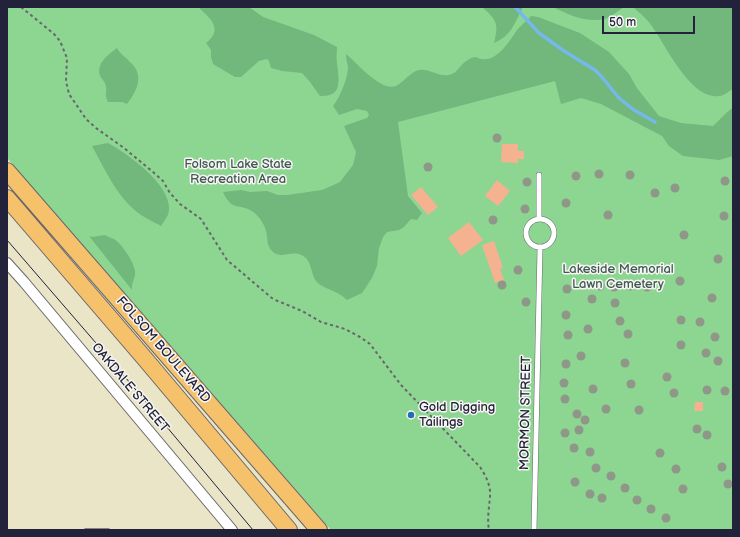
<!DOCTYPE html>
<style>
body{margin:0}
#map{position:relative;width:740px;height:537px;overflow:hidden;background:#ebe5c7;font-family:"Balsamiq Sans",sans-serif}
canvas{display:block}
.frame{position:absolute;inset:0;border:8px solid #22223b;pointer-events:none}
.scale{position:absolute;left:602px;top:16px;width:93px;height:18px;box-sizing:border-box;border:2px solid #22223b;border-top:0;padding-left:5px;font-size:12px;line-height:14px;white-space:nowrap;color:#22223b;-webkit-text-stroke:3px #f6f6f2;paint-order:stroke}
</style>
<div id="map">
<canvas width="740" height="537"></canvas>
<div class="frame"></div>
<div class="scale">50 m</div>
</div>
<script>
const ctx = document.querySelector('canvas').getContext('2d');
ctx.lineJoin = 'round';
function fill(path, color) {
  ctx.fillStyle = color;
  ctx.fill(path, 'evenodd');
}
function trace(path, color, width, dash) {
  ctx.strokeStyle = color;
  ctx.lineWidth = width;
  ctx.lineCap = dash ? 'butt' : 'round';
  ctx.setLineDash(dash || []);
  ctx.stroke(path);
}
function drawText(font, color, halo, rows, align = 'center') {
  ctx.font = font + ' "Balsamiq Sans",sans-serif';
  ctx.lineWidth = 3;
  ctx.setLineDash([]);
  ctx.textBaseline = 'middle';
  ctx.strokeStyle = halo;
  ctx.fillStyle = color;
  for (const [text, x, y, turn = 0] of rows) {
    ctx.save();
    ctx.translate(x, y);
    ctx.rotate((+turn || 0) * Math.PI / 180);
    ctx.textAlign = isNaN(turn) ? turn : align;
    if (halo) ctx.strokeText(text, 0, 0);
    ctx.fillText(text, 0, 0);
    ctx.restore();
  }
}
fill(new Path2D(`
 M7,7H733V530H331L7,158Z`), '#8dd692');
fill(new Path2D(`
 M198,7H249L263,17L314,35L337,47C337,52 336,58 337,63C339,80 343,97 320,96L310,82L302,73L282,71L271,68L269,61L267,59L259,61L241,77H235L213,64L211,57V50L206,43C224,29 210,18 198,7Z
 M482,7H523C514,24 512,35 494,43C499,24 497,20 482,7Z
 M553,7H624C618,11 611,17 605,19C586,23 569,15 553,7Z
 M630,7H733V89C729,91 724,96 719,96C690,100 666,45 651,25C647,19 640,13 634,8Z
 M531,16L538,17L580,33L609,52L629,74L637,88L659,116L681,123L713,126C718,122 729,109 733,108V156L719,160L683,156L669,146L662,136L601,104L581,98L561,104L555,81L398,122L408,196L422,213L417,220L411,219L404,227L399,230L387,232L383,237L379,248L377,266L372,278L362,293L347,300C338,290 322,289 316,281C310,272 312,259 301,255C291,250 280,260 272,251C266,245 268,238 266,231C264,223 258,215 252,211C239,203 232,212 223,192L241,190L250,192L267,191L278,195H287L322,190L340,182L353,165L356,152L344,126L367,118L369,115L367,111L357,109L339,115L333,106C340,97 348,78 348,67C347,63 346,58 346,54C357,63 381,92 396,86C404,82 410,72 419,70C429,68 438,77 449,75C458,73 460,64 468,60C470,58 474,57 476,57C494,67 509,42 517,30C521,25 527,21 531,16Z
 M117,48C120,54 126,57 130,62C145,75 137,91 127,104L122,102H108C104,93 107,95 106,87C106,83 102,79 100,76C96,63 108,55 117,48Z
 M108,143C128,154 170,184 169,209C169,216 164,221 161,226C154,222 147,219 141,215C117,198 106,171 92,146Z
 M105,235C108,237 112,238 114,239C122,244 134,262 135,271C136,278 131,282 132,290L89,236L92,237Z`), '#72b77c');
trace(new Path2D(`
 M515,7L539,33L564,51L595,70L601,76L619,98L634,110L655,122`), '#75b9eb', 3.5);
fill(new Path2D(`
 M502,144H518V151H524V159H518V163L501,162Z
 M497,180L510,191L498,206L485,196Z
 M421,187L438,207L428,215L411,195Z
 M469,222L483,240L461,256L448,238Z
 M494,241L503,268L500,269L504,280L495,283L482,245Z
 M695,402H703V411H694Z`), '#f5b290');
const lane = new Path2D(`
 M526 233a14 14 0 1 1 28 0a14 14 0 1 1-28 0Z
 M539,219V175
 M534,530L540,248`);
const street = new Path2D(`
 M7,263L24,282L232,530`);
const primary = new Path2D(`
 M7,171L319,530
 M7,198L146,360L289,530`);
trace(lane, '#68666c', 6);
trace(street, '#68666c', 12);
trace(primary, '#68666c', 18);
trace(new Path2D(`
 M21,7L54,34L60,41L67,58L66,81L69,94L86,119L96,128L124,148L153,172L163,181L170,193L180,204L201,219L227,260L273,299L302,311L321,322L345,329L360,337L370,344L401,385L480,467C486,476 491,486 490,497C489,508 487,519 489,530`), '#68666c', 2, [3, 3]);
trace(lane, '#fff', 5);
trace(street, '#fff', 10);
trace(primary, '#f5c16b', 16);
trace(new Path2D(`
 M7,240L115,365L253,530`), '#22223b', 1);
trace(new Path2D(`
 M85,530H109`), '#22223b', 3);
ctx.fillStyle = '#8e9788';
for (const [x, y] of [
 [497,138],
 [428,167],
 [599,174],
 [630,175],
 [576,176],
 [725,181],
 [527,182],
 [675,188],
 [655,193],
 [566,203],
 [525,209],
 [608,215],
 [724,216],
 [493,220],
 [684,235],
 [718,259],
 [518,270],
 [680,281],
 [586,284],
 [502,285],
 [600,286],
 [630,286],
 [614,287],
 [647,287],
 [567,289],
 [712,298],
 [592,299],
 [526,302],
 [615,303],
 [566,315],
 [681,320],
 [620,321],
 [700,322],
 [588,329],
 [628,334],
 [568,335],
 [715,337],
 [681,345],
 [706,353],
 [581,356],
 [718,361],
 [625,363],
 [566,364],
 [667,377],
 [564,383],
 [631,384],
 [593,389],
 [707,390],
 [725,391],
 [674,393],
 [565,399],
 [606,409],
 [639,410],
 [577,414],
 [585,420],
 [697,429],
 [579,430],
 [565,433],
 [707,435],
 [574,448],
 [590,452],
 [660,453],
 [722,467],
 [596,468],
 [676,469],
 [611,476],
 [575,482],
 [728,484],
 [625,488],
 [683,489],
 [590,494],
 [602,498],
 [637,500],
 [651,509],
 [666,518]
]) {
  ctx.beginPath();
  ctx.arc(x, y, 4.5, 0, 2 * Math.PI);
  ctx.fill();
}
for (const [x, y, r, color] of [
 [411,415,4,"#1f6fb2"]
]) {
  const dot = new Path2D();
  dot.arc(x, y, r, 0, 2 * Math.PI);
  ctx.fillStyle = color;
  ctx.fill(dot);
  trace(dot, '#f6f6f2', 1.5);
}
drawText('13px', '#425855', '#f6f6f2', [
 ["Folsom Lake State",238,165],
 ["Recreation Area",238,180],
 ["Lakeside Memorial",618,270],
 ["Lawn Cemetery",618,285]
]);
drawText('13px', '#22223b', '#f6f6f2', [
 ["FOLSOM BOULEVARD",163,350,49],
 ["OAKDALE STREET",130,388,50],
 ["MORMON STREET",526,413,-89]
]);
drawText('13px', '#22223b', '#f6f6f2', [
 ["Gold Digging",419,408],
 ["Tailings",419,423]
], 'left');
</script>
